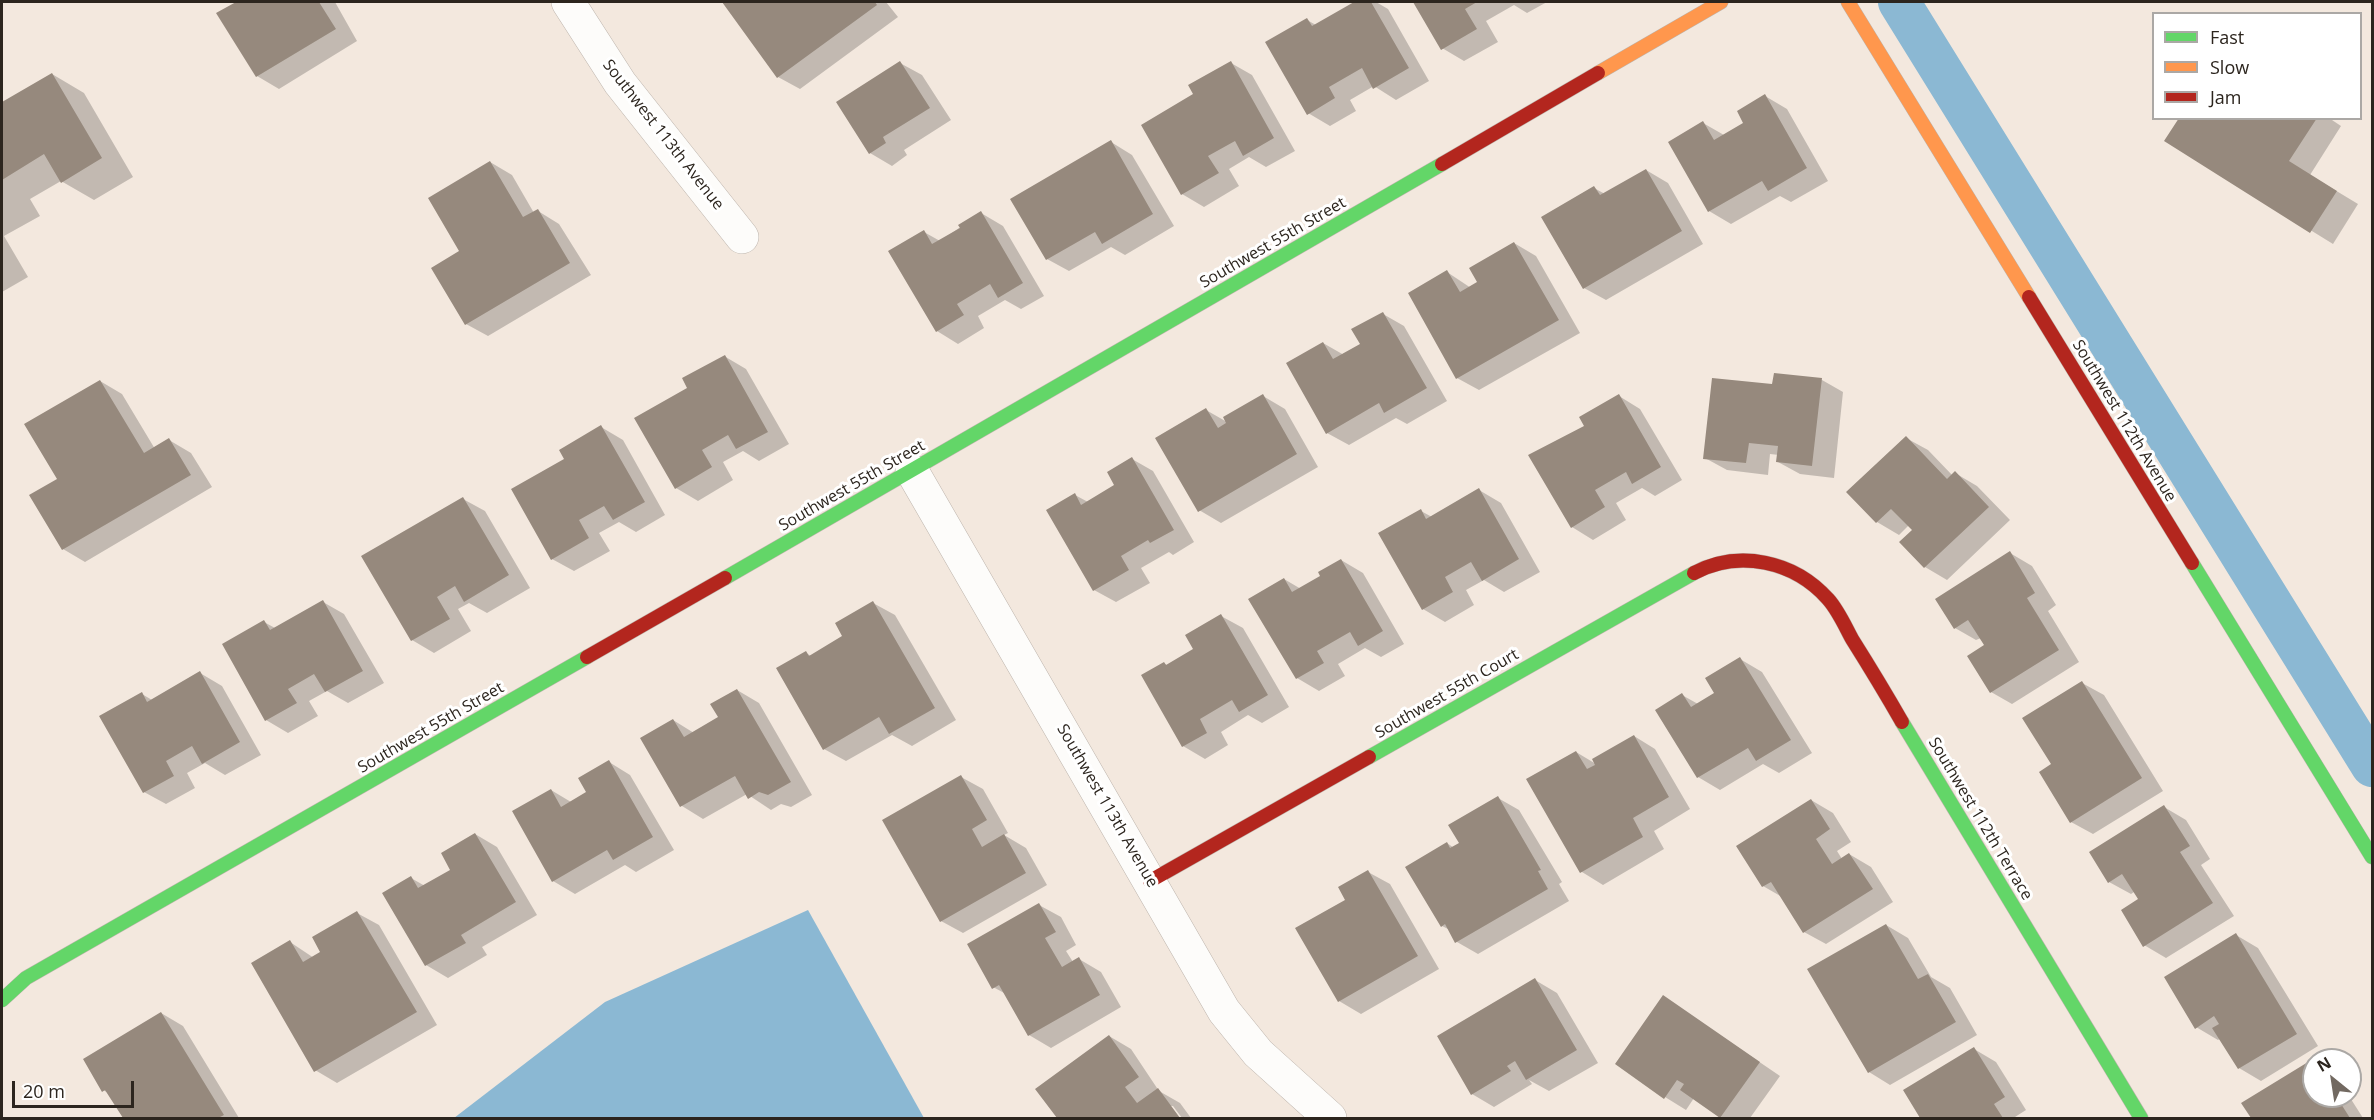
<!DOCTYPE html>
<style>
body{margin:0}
#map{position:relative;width:2374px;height:1120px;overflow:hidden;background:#f3e8de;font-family:"Open Sans",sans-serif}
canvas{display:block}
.frame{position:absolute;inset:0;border:3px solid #2c251e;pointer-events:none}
.legend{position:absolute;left:2152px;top:12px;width:210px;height:108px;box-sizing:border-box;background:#fff;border:2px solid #aba8a5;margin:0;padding:8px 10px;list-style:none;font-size:18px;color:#2c251e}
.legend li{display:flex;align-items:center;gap:12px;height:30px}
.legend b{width:30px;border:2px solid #aba8a5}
.north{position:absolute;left:2302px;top:1048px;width:60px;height:60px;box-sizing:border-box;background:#fff;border:2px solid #aba8a5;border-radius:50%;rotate:330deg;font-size:16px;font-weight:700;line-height:24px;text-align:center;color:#2c251e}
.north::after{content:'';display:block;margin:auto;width:21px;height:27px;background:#726961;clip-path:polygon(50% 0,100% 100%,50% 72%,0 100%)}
.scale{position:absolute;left:12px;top:1081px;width:122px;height:27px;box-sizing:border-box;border:3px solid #2c251e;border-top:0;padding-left:8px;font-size:18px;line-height:21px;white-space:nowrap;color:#2c251e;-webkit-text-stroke:4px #fff;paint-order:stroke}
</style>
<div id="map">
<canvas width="2374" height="1120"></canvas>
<div class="frame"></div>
<ul class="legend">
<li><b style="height:8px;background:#63d668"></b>Fast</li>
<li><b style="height:8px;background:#ff974d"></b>Slow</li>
<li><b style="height:8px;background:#b3261e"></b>Jam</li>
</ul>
<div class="north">N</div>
<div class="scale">20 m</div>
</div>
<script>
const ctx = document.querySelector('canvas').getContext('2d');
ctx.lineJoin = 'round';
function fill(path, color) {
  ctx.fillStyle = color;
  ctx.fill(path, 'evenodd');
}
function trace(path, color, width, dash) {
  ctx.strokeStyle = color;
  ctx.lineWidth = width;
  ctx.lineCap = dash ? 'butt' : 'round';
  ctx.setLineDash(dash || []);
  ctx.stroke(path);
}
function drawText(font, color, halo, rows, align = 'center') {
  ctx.font = font + ' "Open Sans",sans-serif';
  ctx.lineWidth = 6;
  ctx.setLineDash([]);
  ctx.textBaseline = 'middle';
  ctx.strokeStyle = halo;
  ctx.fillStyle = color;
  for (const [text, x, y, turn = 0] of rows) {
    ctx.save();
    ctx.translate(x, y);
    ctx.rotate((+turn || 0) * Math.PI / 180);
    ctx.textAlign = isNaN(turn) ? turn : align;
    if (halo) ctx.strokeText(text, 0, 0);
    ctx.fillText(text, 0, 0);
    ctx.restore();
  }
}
fill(new Path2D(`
 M808,910L924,1118H454L605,1002Z`), '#8bb8d3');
fill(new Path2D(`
 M238,2H335L357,41L279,89L257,76L218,14Z
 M724,2H886L898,17L800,89L778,77Z
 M1357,2H1376L1388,9L1429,81L1396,100L1374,86L1350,100L1356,111L1330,126L1308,113L1307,20L1316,25Z
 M1415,2H1547L1527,13L1514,5L1486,21L1498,42L1464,61L1442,48Z
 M900,63L922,75L951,120L904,150L907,155L892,166L870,153Z
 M1231,63L1252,75L1295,151L1266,167L1249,157L1229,169L1239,186L1204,207L1182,194L1195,95Z
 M52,74L84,93L133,177L94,200L61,181L30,199L40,216L4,236L28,277L2,292V104Z
 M1765,96L1787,109L1828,181L1791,202L1780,196L1731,224L1709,211L1670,143L1703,123L1724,135L1745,123Z
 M2181,118H2329L2341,126L2310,175L2358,204L2333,244L2166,141Z
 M1111,142L1132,155L1174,226L1125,255L1111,247L1069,271L1047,259Z
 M490,162L512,175L534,213L538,211L559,224L591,275L488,336L466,324L461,252Z
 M1646,170L1668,183L1703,244L1606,300L1584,288L1594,188L1605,194Z
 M981,213L1003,226L1044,296L1021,309L1005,300L978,316L984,328L958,344L937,331L924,232L940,241Z
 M1514,243L1536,256L1580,333L1479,390L1457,378L1447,272L1471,288L1479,283Z
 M1383,314L1404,326L1447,401L1407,424L1396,418L1349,445L1327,433L1323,343L1344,355L1362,345Z
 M724,356L746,369L789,444L759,461L743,451L723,462L733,480L698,501L676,488L689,389Z
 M1822,380L1843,392L1834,478L1800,474L1778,462L1779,455L1770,454L1768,475L1727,470L1705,458L1773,386Z
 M100,381L122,394L155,449L169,440L191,453L212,487L85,562L63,549L59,480Z
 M1263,396L1285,409L1318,467L1221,523L1199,510L1206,410L1227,422Z
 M1619,396L1640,409L1682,480L1655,496L1642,488L1616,503L1626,520L1593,540L1572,527L1586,427Z
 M601,427L623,440L665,515L636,532L619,522L599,533L610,551L574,571L552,559L566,460Z
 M1906,438L1928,450L1953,476L1955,473L1977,486L2010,520L1947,580L1925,567L1901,542L1914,530L1909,525L1899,535L1877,522L1848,492Z
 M1132,459L1153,471L1194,542L1173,555L1169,552L1141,568L1150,583L1116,602L1094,590L1075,495L1088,502L1116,486Z
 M1479,490L1501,503L1540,572L1504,592L1484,580L1466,590L1474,605L1445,622L1423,609L1421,511L1432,517Z
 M463,499L485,511L530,588L487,613L469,603L458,609L471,631L434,653L412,640Z
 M2010,553L2032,566L2056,605L2048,611L2079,662L2012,704L1991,692L1986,646L1981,638L1976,640L1955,628Z
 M1341,560L1363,573L1404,644L1381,657L1365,648L1338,664L1345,676L1319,691L1297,678L1284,579L1301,589L1322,577Z
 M323,602L344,614L384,683L348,703L327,691L309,701L318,716L288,733L266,720L224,645L264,622L275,628Z
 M873,603L895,615L956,720L912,746L892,735L846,761L824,749L806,653L811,656L844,637Z
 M1221,616L1243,628L1289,707L1262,723L1248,715L1221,732L1228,745L1205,759L1183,746L1164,663L1168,666L1196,650Z
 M1740,659L1762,672L1812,753L1779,773L1763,764L1720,790L1698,777L1657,710L1682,695L1698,704L1716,693Z
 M200,673L222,686L261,755L225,775L205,763L187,773L195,788L166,804L144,792L142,694L152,700Z
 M2082,683L2104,695L2163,791L2093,834L2071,822L2053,765Z
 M737,690L759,703L812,795L791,807L781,804L771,810L747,794L703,819L682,806L642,738L673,720L694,733L720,718Z
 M1634,736L1655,749L1690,809L1654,831L1664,849L1603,885L1582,872L1576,752L1596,764Z
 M609,762L630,775L674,850L636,872L625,865L575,894L553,881L551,790L571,802L588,793Z
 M961,777L983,789L1008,833L1004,835L1026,848L1047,885L963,933L941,921Z
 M1498,798L1519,810L1562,882L1559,884L1569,901L1478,954L1457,942L1450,930L1442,926L1447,843L1454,848L1461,844Z
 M1811,800L1833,813L1851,842L1837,851L1842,859L1849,854L1871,867L1893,902L1826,944L1804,932L1782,897L1763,886Z
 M2164,807L2186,820L2210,859L2201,865L2234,916L2166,958L2144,945L2140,900L2134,892L2131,894L2109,882Z
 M475,834L497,847L537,915L482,947L487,955L448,978L426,965L411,878L425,886L452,870Z
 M1368,872L1390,884L1439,969L1361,1014L1339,1001L1347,900Z
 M1039,905L1061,917L1076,945L1066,951L1073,962L1079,959L1101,972L1121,1007L1051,1048L1029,1035L1006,994L993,987Z
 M357,913L379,925L437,1025L337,1083L315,1070L290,942L314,958L322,953Z
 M1886,925L1908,938L1931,977L1950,988L1977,1035L1890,1085L1869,1072Z
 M2236,935L2258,948L2318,1046L2261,1081L2239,1068L2221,1038L2218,1040L2196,1027Z
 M1535,980L1557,993L1598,1063L1549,1091L1529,1080L1532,1084L1494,1107L1472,1094Z
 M1664,997L1780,1076L1750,1118H1723L1694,1098L1686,1110L1665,1097Z
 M161,1013L183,1026L239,1118H125L110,1094L103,1090Z
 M1109,1036L1131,1049L1159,1091L1180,1103L1191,1118H1182L1173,1106H1169L1178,1118H1058L1037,1089Z
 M1974,1049L1996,1062L2026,1110L2015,1117L2017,1118H1922L1905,1090Z
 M2313,1061L2314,1096H2349L2363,1118H2252L2243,1104Z`), '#0003');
trace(new Path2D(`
 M1899,2L2372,766`), '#8bb8d3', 42);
fill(new Path2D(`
 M236,2H319L336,29L256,77L216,13Z
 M722,2H875L877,5L777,78Z
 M1354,2H1371L1409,68L1373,89L1362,68L1329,87L1335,98L1307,115L1265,42L1307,18L1312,26Z
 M1413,2H1477L1465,9L1477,29L1441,50Z
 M900,61L930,108L883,137L886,143L869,154L836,102Z
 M1231,61L1274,138L1243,156L1235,141L1208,156L1219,173L1181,195L1141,125L1193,94L1188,85Z
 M52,73L102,158L61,183L44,154L2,180V102Z
 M1765,94L1807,168L1768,191L1762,181L1708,212L1668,142L1703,121L1714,140L1743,123L1737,111Z
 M2179,118H2317L2289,161L2337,191L2310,233L2164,141Z
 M1111,140L1153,214L1102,244L1095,232L1046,260L1010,199Z
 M490,161L523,217L538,209L570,263L465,325L431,268L459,251L428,198Z
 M1646,169L1682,231L1583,289L1541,217L1594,186L1600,195Z
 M981,211L1023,283L998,298L990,284L957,304L964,315L936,332L888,251L924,230L932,244L960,228L958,225Z
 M1514,242L1559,320L1456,379L1408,293L1447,270L1460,292L1477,282L1469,268Z
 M1383,312L1427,388L1384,413L1379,403L1326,434L1286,363L1323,342L1333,359L1360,344L1351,329Z
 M725,355L768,432L736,449L728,435L702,450L712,467L675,489L634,418L687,388L682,378Z
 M1774,373L1822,378L1812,466L1776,462L1778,446L1749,443L1746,463L1703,459L1712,378L1772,384Z
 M100,380L144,453L169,438L191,475L62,550L29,495L57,479L24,424Z
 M1263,394L1297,454L1198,512L1155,438L1206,408L1218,428L1226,423L1223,417Z
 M1619,394L1661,467L1632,484L1626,472L1595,490L1605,507L1571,528L1528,455L1584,426L1579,417Z
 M601,425L645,502L613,520L604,506L579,520L589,538L551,560L511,489L564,459L559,450Z
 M1906,436L1947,479L1955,471L1989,507L1924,568L1899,542L1912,530L1891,509L1876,523L1846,492Z
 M1132,457L1174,530L1150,543L1148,540L1121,556L1129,570L1093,591L1046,510L1075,493L1081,505L1114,485L1107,472Z
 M1479,488L1519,559L1482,581L1471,562L1445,577L1453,592L1422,610L1378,533L1421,509L1426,519Z
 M463,497L509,575L464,602L455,586L437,597L450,619L411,641L361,556Z
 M2010,551L2035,593L2027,598L2059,650L1990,693L1967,656L1984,645L1968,620L1954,629L1935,599Z
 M1341,559L1383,631L1358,646L1350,632L1317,651L1324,663L1296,679L1248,599L1284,578L1292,592L1320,576L1318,572Z
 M323,600L363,671L325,692L314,674L288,689L297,703L265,721L222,644L264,620L270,630Z
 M873,601L935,708L889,734L879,717L823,750L776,668L806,651L809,656L842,636L835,623Z
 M1221,614L1268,695L1239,712L1232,700L1200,719L1207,733L1182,747L1141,675L1164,662L1166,665L1193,649L1185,635Z
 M1740,657L1791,740L1756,761L1748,748L1697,778L1655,710L1682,693L1691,707L1714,693L1705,678Z
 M200,671L240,742L202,764L192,746L166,761L174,776L143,793L99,716L142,692L147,702Z
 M2082,681L2142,778L2070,823L2039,772L2051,764L2022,718Z
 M737,689L791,782L768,795L759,792L748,799L735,776L680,807L640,738L673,719L684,737L718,717L710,704Z
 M1634,735L1669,797L1633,818L1643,837L1580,873L1526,779L1576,751L1587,769L1595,765L1592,759Z
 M609,760L653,837L613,860L607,850L552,882L512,811L551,789L561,807L586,792L578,778Z
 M961,775L987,820L972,829L982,847L1004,834L1026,873L940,922L882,820Z
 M1498,796L1541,870L1538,871L1548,889L1455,943L1445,924L1441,927L1405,867L1447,842L1450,848L1459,843L1448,825Z
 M1811,799L1830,829L1816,839L1832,864L1849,853L1873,889L1803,933L1771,882L1762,887L1736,846Z
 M2164,805L2190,846L2180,852L2213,903L2143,947L2121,910L2138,899L2122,874L2108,883L2089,852Z
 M475,833L516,902L461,935L466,943L425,966L382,893L411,876L418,888L450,870L441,853Z
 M1368,870L1418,956L1338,1002L1295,928L1345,900L1338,887Z
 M1039,903L1056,932L1045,938L1062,967L1079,957L1100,995L1028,1036L999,985L992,989L967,944Z
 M357,911L417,1012L314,1072L251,963L290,940L303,962L320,952L312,937Z
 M1886,924L1918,979L1928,974L1956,1022L1868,1073L1807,969Z
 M2236,933L2297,1034L2238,1069L2212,1028L2219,1024L2214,1016L2195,1029L2164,977Z
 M1535,978L1577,1050L1526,1080L1515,1061L1507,1066L1511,1071L1471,1095L1437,1036Z
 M1663,995L1760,1062L1720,1118L1680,1090L1684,1084L1677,1080L1664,1099L1615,1064Z
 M161,1012L224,1115L218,1118H123L105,1090L102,1092L83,1059Z
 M1109,1035L1139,1077L1125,1087L1137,1103L1158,1088L1180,1118H1057L1035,1089Z
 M1974,1047L2005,1097L1994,1104L2003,1118H1920L1903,1090Z
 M2313,1059L2314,1096H2336L2350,1118H2251L2241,1103Z`), '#96897d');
const street = new Path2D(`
 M568,2L620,83L742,237
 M912,471L1224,1011L1258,1053L1330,1118`);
const fast = new Path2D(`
 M2192,563L2372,857
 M725,578L1442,164
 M1902,722L2141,1118
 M1369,757L1694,573
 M2,1000L26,978L587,657`);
const slow = new Path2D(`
 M1848,2L2029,297
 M1598,73L1721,2`);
const jam = new Path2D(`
 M1442,164L1598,73
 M2029,297L2192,563
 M1694,573C1739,549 1794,561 1828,599C1838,610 1845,626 1852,639C1869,666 1886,694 1902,722
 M587,657L725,578
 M1150,881L1369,757`);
trace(street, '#bdb4ac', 34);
trace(fast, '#bdb4ac', 15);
trace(slow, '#bdb4ac', 15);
trace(jam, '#bdb4ac', 15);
trace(street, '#fdfcfa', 33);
trace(fast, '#63d668', 14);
trace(slow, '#ff974d', 14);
trace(jam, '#b3261e', 14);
drawText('16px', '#2c251e', '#fff', [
 ["Southwest 113th Avenue",663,135,52],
 ["Southwest 55th Street",1273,243,-30],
 ["Southwest 112th Avenue",2124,421,59],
 ["Southwest 55th Street",852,486,-30],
 ["Southwest 55th Court",1447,694,-30],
 ["Southwest 55th Street",431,728,-30],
 ["Southwest 113th Avenue",1107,806,60],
 ["Southwest 112th Terrace",1980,819,59]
]);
</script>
